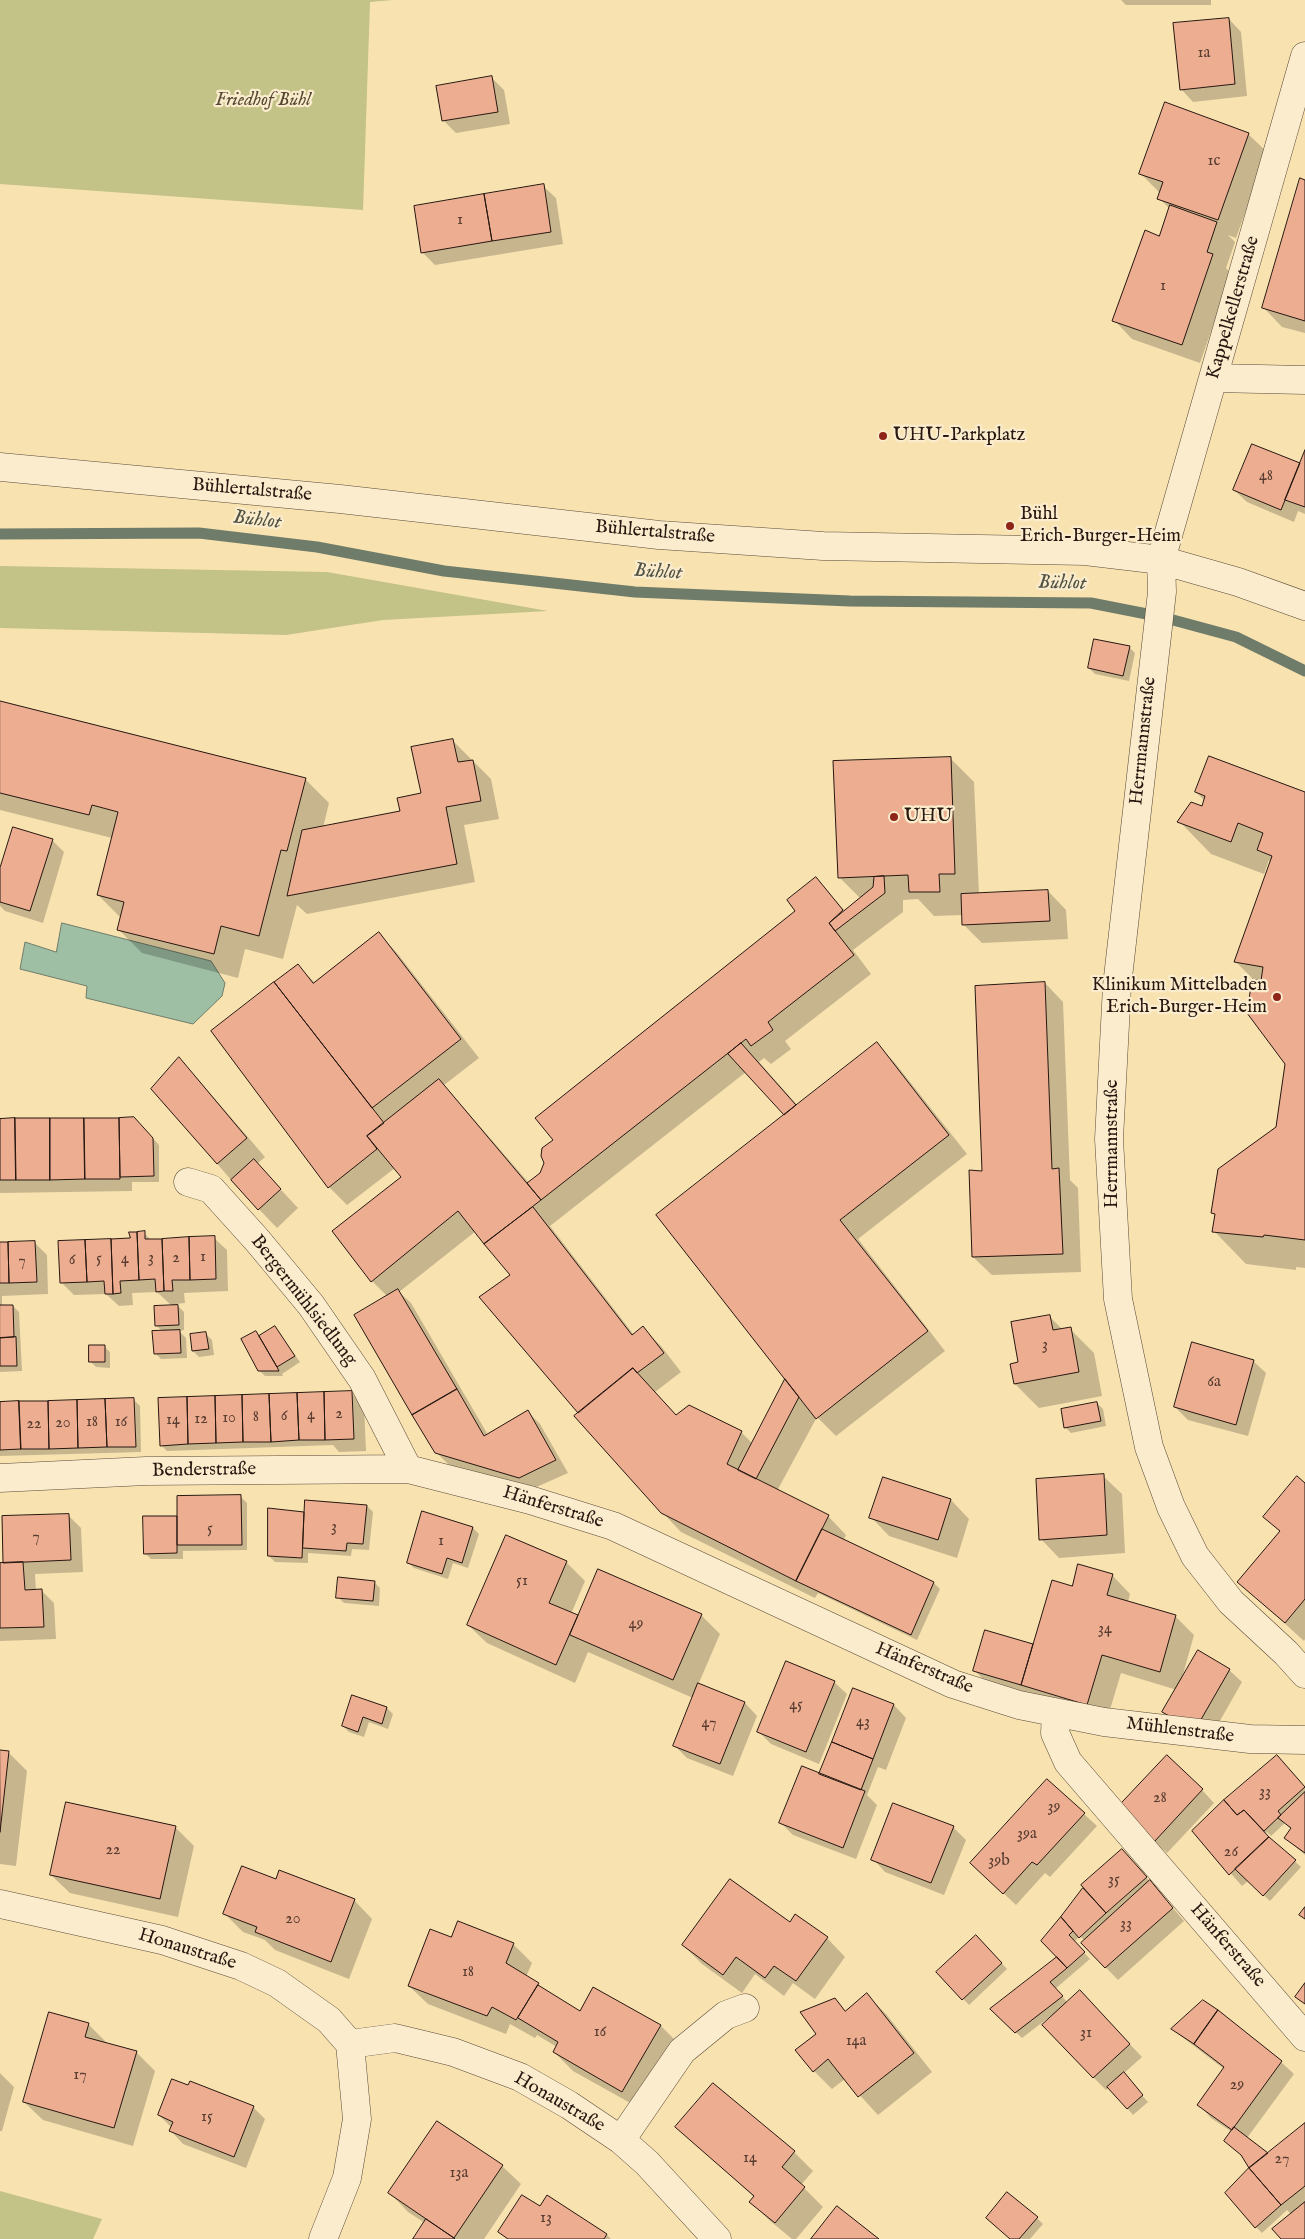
<!DOCTYPE html>
<meta charset="utf-8">
<style>
body{margin:0}
canvas{display:block;background:#f8e2b0}
</style>
<canvas width="1305" height="2239"></canvas>
<script>
const ctx = document.querySelector('canvas').getContext('2d');
ctx.lineJoin = 'round';
function fill(path, color) {
  ctx.fillStyle = color;
  ctx.fill(path, 'evenodd');
}
function trace(path, color, width, dash) {
  ctx.strokeStyle = color;
  ctx.lineWidth = width;
  ctx.lineCap = dash ? 'butt' : 'round';
  ctx.setLineDash(dash || []);
  ctx.stroke(path);
}
function drawText(font, color, halo, rows, align = 'center') {
  ctx.font = font + ' "IM FELL English",serif';
  ctx.lineWidth = 4.5;
  ctx.setLineDash([]);
  ctx.textBaseline = 'middle';
  ctx.strokeStyle = halo;
  ctx.fillStyle = color;
  for (const [text, x, y, turn = 0] of rows) {
    ctx.save();
    ctx.translate(x, y);
    ctx.rotate((+turn || 0) * Math.PI / 180);
    ctx.textAlign = isNaN(turn) ? turn : align;
    if (halo) ctx.strokeText(text, 0, 0);
    ctx.fillText(text, 0, 0);
    ctx.restore();
  }
}
fill(new Path2D(`
 M0,0H393L370,2L363,210L0,184Z
 M0,566L327,572L548,611L383,620L286,635L0,628Z
 M0,2191L102,2219L93,2239H0Z`), '#c3c287');
const water = new Path2D(`
 M62,923L211,961L225,983L222,996L193,1024L86,998L87,986L20,969L25,942L56,952Z`);
fill(water, '#9fbfa5');
trace(water, '#6f7c69', 1);
fill(new Path2D(`
 M1121,0H1211V5H1126Z
 M1229,19L1241,32L1247,96L1193,102L1181,89Z
 M491,77L504,90L510,124L456,133L444,121L437,87Z
 M1248,134L1267,152L1236,238L1228,235L1235,242L1226,268L1231,274L1200,363L1132,339L1114,320L1160,237L1170,209L1159,198L1160,193L1140,173Z
 M1305,181V333L1282,327L1264,308Z
 M543,186L556,198L563,244L435,265L423,253Z
 M1305,454V514L1298,511L1294,522L1247,502L1234,490L1300,465Z
 M1129,647L1135,653L1129,681L1095,674L1089,668Z
 M0,702L305,779L329,803L323,828L402,812L422,794L452,740L491,779L499,819L464,825L475,882L307,914L297,905L283,959L245,949L238,978L142,953L118,929L121,918L98,895L112,838L0,810Z
 M950,758L974,782L979,894L1048,891L1066,910L1068,939L982,943L963,924V915L934,916L918,899L903,900V912L853,950L871,974L785,1041L791,1049L771,1064L764,1058L759,1062L798,1106L877,1044L895,1063L967,1154L858,1239L945,1351L836,1436L817,1417L777,1491L828,1516L846,1535L843,1541L934,1583L940,1589L917,1640L818,1593L815,1598L681,1532L662,1512L579,1414L512,1275L476,1231L399,1292L411,1303L488,1435L527,1411L540,1424L568,1473L532,1489L449,1465L436,1452L388,1297L372,1281L403,1177L395,1168L347,1205L329,1187L298,966L315,983L379,934L397,953L479,1058L444,1085L529,1183L541,1174L797,911L816,879L845,911L861,899L839,877ZM746,1072L786,1115L787,1379L753,1444L741,1432L677,1416L655,1392L681,1372L661,1346L643,1328L634,1335L550,1226Z
 M1196,792L1305,793V1268L1296,1267V1270L1246,1264L1214,1231L1216,1216L1212,1213L1277,1128L1286,1064L1254,980L1235,961L1271,863L1269,860L1264,874L1211,854L1179,821L1203,807L1205,801Z
 M52,840L64,852L43,923L5,911L0,906V873Z
 M1045,983L1063,1002L1070,1180L1078,1188L1081,1272L992,1275L973,1257L983,1172Z
 M179,1059L197,1078L265,1157L257,1164L298,1208L277,1228L232,1181L153,1089Z
 M134,1118L159,1145V1182H132V1191L0,1193V1120Z
 M144,1233L151,1240L214,1238L227,1250L228,1291L184,1293L185,1303L176,1304L184,1312V1330L179,1331L186,1338L187,1358L161,1359L155,1353L163,1332L156,1325L172,1306L157,1292L132,1293L133,1305L119,1306L106,1294L74,1295L61,1282Z
 M34,1242L47,1255L48,1294L2,1296V1306H13L19,1312L22,1371L0,1372V1244Z
 M1050,1317L1063,1330L1070,1329L1094,1353L1102,1396L1039,1408L1015,1384Z
 M275,1328L300,1362L282,1374L283,1376H265L259,1370L255,1333L260,1337Z
 M206,1334L212,1340L214,1355L199,1357L193,1351Z
 M104,1346L110,1352V1368L96,1367L90,1361Z
 M1253,1361L1266,1373L1248,1436L1188,1420L1175,1407Z
 M351,1393L364,1405L366,1451L339,1452L333,1445L167,1451L161,1445Z
 M134,1400L140,1406L141,1452L0,1456V1404Z
 M1097,1403L1103,1409L1106,1426L1071,1433L1065,1427Z
 M1103,1476L1122,1494L1125,1553L1059,1558L1041,1539Z
 M883,1478L951,1500L969,1519L957,1558L889,1536L871,1517Z
 M1305,1484V1639L1304,1641L1239,1582L1281,1533L1265,1517Z
 M241,1497L247,1503V1550L183,1551V1559H151L145,1553Z
 M367,1506L373,1512L369,1550L352,1549L351,1556L308,1553V1563L275,1562L269,1556V1510L305,1514Z
 M68,1515L81,1528L83,1572L35,1574L36,1591H42L54,1603L56,1639L0,1641V1564H4Z
 M473,1528L479,1534L468,1568L453,1563L448,1579L414,1568L408,1562Z
 M566,1562L585,1581L571,1614L579,1617L701,1615L720,1634L698,1685L745,1703L757,1716L733,1776L687,1758L674,1745L693,1698L588,1652L575,1683L487,1643L468,1625Z
 M1112,1575L1130,1594L1128,1602L1176,1617L1194,1635L1182,1678L1229,1670L1242,1682L1208,1742L1176,1724L1164,1712L1177,1690L1121,1673L1106,1723L987,1683L975,1671L986,1631L1034,1646L1073,1587Z
 M374,1582L380,1588L379,1606L344,1603L338,1597Z
 M834,1682L847,1694L819,1764L771,1744L759,1732Z
 M854,1690L894,1705L906,1718L886,1770L878,1767L867,1795L877,1805L856,1859L793,1835L781,1823L820,1775Z
 M353,1697L387,1708L393,1714L388,1729L369,1722L364,1737L349,1732L343,1726Z
 M0,1751L8,1752L27,1771L16,1866L0,1864Z
 M1283,1763L1305,1788V1855L1285,1838L1291,1829L1285,1823L1271,1836L1267,1832L1265,1834L1301,1867L1270,1901L1248,1881L1242,1886L1193,1831Z
 M1047,1780L1097,1826L1050,1877L1045,1873L1016,1905L984,1875Z
 M1202,1790L1214,1803L1167,1853L1132,1821Z
 M175,1827L194,1846L178,1917L70,1893L51,1875Z
 M953,1827L966,1840L944,1895L885,1872L873,1859Z
 M1134,1863L1184,1921L1118,1980L1082,1943L1085,1941L1080,1936L1074,1942L1090,1959L1055,1989L1068,2003L1092,2004L1142,2057L1123,2074L1148,2102L1133,2115L1109,2087L1106,2090L1094,2078L1044,2025L1053,2016L1052,2015L1022,2038L992,2009L1059,1957L1043,1941Z
 M276,1881L354,1900L372,1919L349,1979L275,1950L265,1940L243,1932L225,1914Z
 M790,1923L827,1938L845,1957L815,1999L793,1983L784,1996L755,1974L742,1993L702,1964L683,1945Z
 M452,1939L513,1944L532,1963L526,1977L581,2013L594,1988L661,2026L679,2044L641,2109L573,2071L554,2052L557,2047L537,2035L535,2038L510,2024L506,2034L428,2004L409,1986Z
 M982,1942L1007,1969L969,2005L938,1972Z
 M867,1995L886,2014L932,2072L878,2115L845,2079L832,2089L814,2071L818,2034L834,2000L846,2012Z
 M88,2024L107,2043L136,2052L155,2071L133,2146L43,2120L24,2102Z
 M1173,2030L1281,2062L1294,2074L1247,2138L1268,2154L1305,2124V2239H1282L1292,2215L1287,2210L1262,2233L1256,2227L1251,2168L1244,2157L1225,2141L1232,2132L1211,2118L1199,2105L1224,2069Z
 M0,2073L14,2087L2,2131H0Z
 M713,2084L794,2152L813,2171L801,2185L823,2207L796,2239H792L769,2220L751,2202L754,2197L677,2127Z
 M189,2087L253,2107L265,2119L246,2168L183,2144L171,2131L172,2128L159,2115Z
 M502,2166L521,2184L484,2239H415L425,2223L408,2212L390,2193Z
 M540,2208L607,2235L611,2239H507L500,2232Z
 M987,2218H1037L1043,2224L1030,2239H1011Z`), '#0003');
trace(new Path2D(`
 M0,534L199,533L317,547L444,571L635,592L850,601L1091,603L1162,617L1236,637L1305,671`), '#6f7c69', 11);
const building = new Path2D(`
 M1229,18L1235,84L1180,90L1173,23Z
 M492,76L498,112L442,121L436,86Z
 M1165,102L1249,133L1218,220L1157,199L1163,182L1139,174Z
 M1300,178L1305,180V321L1262,308Z
 M544,184L551,232L492,241L484,194Z
 M484,194L492,241L421,253L414,206Z
 M1170,205L1217,222L1207,252L1213,254L1182,345L1112,321L1145,230L1159,236Z
 M1252,444L1300,463L1281,510L1233,490Z
 M1305,450V507L1285,500Z
 M1094,639L1130,646L1123,676L1088,668Z
 M0,701L306,778L287,851L281,850L259,936L221,926L214,954L117,930L124,902L97,895L118,812L92,805L89,815L0,793Z
 M453,739L458,762L473,760L481,801L446,807L457,864L287,896L302,830L400,811L397,798L421,793L411,747Z
 M1209,756L1305,792V1240L1264,1235L1263,1237L1212,1232L1215,1214L1211,1213L1218,1169L1276,1127L1285,1064L1247,1013L1252,979L1261,981L1263,967L1234,962L1272,856L1257,850L1263,833L1238,823L1231,842L1177,822L1191,802L1202,806L1205,796L1195,792Z
 M951,757L955,874H939L940,892H909L908,875L838,878L833,761Z
 M13,827L53,839L30,911L0,902V868Z
 M884,876L885,893L835,931L829,923L873,887L874,877Z
 M816,877L843,910L829,923L854,955L768,1022L773,1030L751,1046L746,1039L541,1200L527,1183L540,1173L544,1163L541,1156L542,1148L553,1140L535,1118L795,911L787,900Z
 M1048,890L1050,921L962,925L961,894Z
 M379,932L461,1039L372,1108L274,982L298,964L313,983Z
 M274,982L384,1123L367,1136L377,1149L328,1188L211,1031Z
 M1045,982L1052,1169L1059,1168L1063,1254L972,1257L969,1170L982,1171L975,986Z
 M877,1042L949,1135L840,1220L928,1331L816,1419L656,1215Z
 M741,1043L796,1105L784,1115L728,1054Z
 M179,1057L247,1138L217,1164L151,1089Z
 M439,1079L541,1200L484,1244L458,1211L371,1282L332,1231L401,1177L367,1136Z
 M134,1117L153,1138L154,1176L120,1177L119,1118Z
 M15,1118L16,1180H0V1119Z
 M15,1118H50V1180H16Z
 M50,1118H84L85,1179L50,1180Z
 M84,1118H119L120,1179H85Z
 M254,1159L281,1189L258,1210L231,1180Z
 M533,1207L632,1335L643,1326L664,1353L637,1373L633,1368L578,1413L479,1297L510,1275L484,1244Z
 M145,1231V1239H162L164,1291L156,1292L155,1279L139,1280L137,1232Z
 M129,1232H137L139,1280L120,1281L121,1293L113,1294L111,1239L130,1238Z
 M215,1236L216,1279L190,1280L189,1237Z
 M189,1237L190,1280H172L173,1291H164L162,1239Z
 M111,1239L113,1294H105L104,1281L87,1282L85,1240Z
 M85,1240L87,1282L60,1283L58,1241Z
 M35,1241L37,1282L9,1283L8,1242Z
 M0,1242H8L9,1283H0Z
 M398,1289L457,1389L412,1415L354,1315Z
 M0,1305H13L14,1337L0,1338Z
 M178,1305L179,1325L155,1326L154,1306Z
 M1050,1315L1053,1330L1071,1327L1079,1372L1014,1384L1010,1364L1018,1362L1011,1322Z
 M275,1326L295,1356L277,1367L259,1336Z
 M180,1330L181,1353L154,1354L152,1331Z
 M256,1331L277,1367L279,1371H258L241,1339Z
 M206,1332L209,1349L192,1351L190,1334Z
 M16,1337L17,1366H0V1338Z
 M1192,1342L1254,1360L1236,1425L1174,1407Z
 M89,1345H105V1362H89Z
 M633,1368L676,1415L689,1405L742,1431L727,1464L829,1515L796,1581L661,1513L574,1416Z
 M785,1379L799,1397L756,1479L738,1470Z
 M457,1389L484,1436L528,1410L556,1460L519,1478L435,1453L412,1415Z
 M352,1391L354,1439L325,1440L324,1392Z
 M324,1392L325,1440H299L297,1393Z
 M297,1393L299,1440L271,1442L269,1394Z
 M269,1394L271,1442H243L242,1395Z
 M242,1395L243,1442L216,1443L215,1396Z
 M215,1396L216,1443L188,1444L187,1397Z
 M187,1397L188,1444L160,1446L158,1398Z
 M134,1398L136,1447H107L105,1399Z
 M105,1399L107,1447L78,1448L77,1400Z
 M77,1400L78,1448L49,1449L48,1401Z
 M19,1401H48L49,1449H21Z
 M19,1401L21,1449L0,1450V1402Z
 M1097,1402L1101,1421L1064,1428L1061,1409Z
 M1104,1474L1107,1535L1039,1540L1036,1479Z
 M1297,1476L1305,1483V1599L1285,1623L1237,1582L1280,1531L1263,1517Z
 M883,1477L951,1499L938,1540L869,1518Z
 M241,1495L242,1545H177V1496Z
 M305,1500L367,1505L363,1544L347,1543L346,1551L303,1548Z
 M268,1508L304,1512L302,1558L268,1556Z
 M422,1511L473,1527L462,1563L447,1558L442,1574L407,1563Z
 M69,1514L71,1560L3,1563L2,1516Z
 M143,1516H177V1553L144,1554Z
 M822,1529L934,1582L911,1635L796,1581Z
 M506,1535L567,1561L549,1603L578,1615L556,1665L467,1625Z
 M23,1562L25,1590L42,1589L44,1627L0,1628V1563Z
 M1078,1564L1113,1574L1107,1595L1176,1615L1160,1672L1102,1655L1087,1705L1021,1685L1052,1580L1072,1586Z
 M598,1569L702,1614L673,1680L570,1635Z
 M338,1577L375,1581L373,1601L336,1598Z
 M985,1630L1033,1644L1021,1685L973,1671Z
 M1198,1650L1230,1669L1195,1730L1162,1712Z
 M786,1661L835,1681L806,1752L757,1732Z
 M698,1683L745,1702L720,1764L673,1746Z
 M853,1688L894,1704L873,1759L832,1742Z
 M352,1695L387,1707L382,1724L363,1717L358,1732L342,1726Z
 M832,1742L873,1759L861,1790L819,1774Z
 M0,1750L9,1751L0,1832Z
 M1167,1755L1203,1789L1154,1842L1117,1808Z
 M1277,1755L1305,1787L1278,1811L1281,1815L1264,1831L1244,1810L1237,1815L1224,1800Z
 M802,1766L865,1791L843,1848L779,1823Z
 M1047,1779L1085,1813L1037,1865L1032,1862L1003,1894L970,1863Z
 M1305,1792V1853L1284,1838L1291,1828L1278,1818Z
 M1224,1800L1237,1815L1244,1810L1269,1837L1229,1875L1192,1831Z
 M66,1802L176,1826L160,1899L50,1875Z
 M893,1803L954,1826L931,1883L871,1860Z
 M1269,1837L1296,1860L1263,1896L1235,1869Z
 M1122,1849L1147,1877L1106,1913L1081,1885Z
 M242,1866L276,1879L279,1870L355,1899L331,1962L255,1932L257,1927L223,1914Z
 M730,1879L790,1922L795,1914L828,1937L796,1981L774,1966L765,1978L736,1957L723,1975L682,1945Z
 M1150,1880L1173,1908L1105,1968L1081,1943Z
 M1083,1888L1106,1913L1079,1938L1061,1917Z
 M1305,1907V1919L1299,1915Z
 M1061,1917L1073,1931L1069,1935L1085,1952L1067,1968L1041,1941Z
 M458,1921L514,1943L506,1963L539,1983L516,2020L492,2007L487,2016L408,1986L430,1929L451,1937Z
 M976,1935L1002,1963L962,2000L936,1972Z
 M1057,1957L1067,1968L1050,1982L1063,1996L1015,2033L990,2009Z
 M1305,1983V2004L1295,1997Z
 M538,1985L580,2011L593,1987L661,2025L622,2092L553,2052L558,2042L518,2018Z
 M1080,1990L1130,2044L1093,2078L1042,2025Z
 M867,1993L914,2053L858,2097L828,2059L813,2072L795,2050L816,2034L800,2012L835,1998L845,2011Z
 M1203,2000L1218,2010L1194,2044L1171,2029Z
 M1218,2010L1282,2061L1232,2130L1197,2105L1224,2067L1194,2044Z
 M49,2012L89,2023L85,2037L137,2051L114,2128L23,2102Z
 M1124,2072L1143,2095L1127,2109L1107,2087Z
 M172,2079L188,2085L190,2081L254,2106L234,2157L169,2131L173,2122L158,2115Z
 M713,2083L795,2151L782,2167L805,2187L775,2223L749,2202L754,2196L675,2127Z
 M437,2121L503,2165L454,2238L388,2193Z
 M1305,2123V2186L1281,2205L1249,2168Z
 M1234,2127L1268,2153L1249,2168L1241,2155L1224,2141Z
 M1249,2168L1281,2205L1255,2228L1225,2193Z
 M1007,2192L1038,2217L1019,2239H1010L986,2218Z
 M522,2195L540,2206L547,2195L607,2234L604,2239H508L498,2232Z
 M1305,2202V2239H1281L1272,2229Z
 M837,2206L879,2239H811Z
 M426,2219L454,2238L455,2239H413Z`);
fill(building, '#ecad91');
trace(building, '#271710', 1);
const minor = new Path2D(`
 M1305,56L1161,560L1162,592L1117,986L1109,1139L1118,1299L1149,1447L1171,1507L1195,1556L1231,1602L1286,1653L1305,1674
 M1214,378L1305,380
 M0,467L340,499L659,535L823,546L1085,551L1161,560L1238,582L1305,606
 M188,1182L211,1189L257,1240L311,1305L362,1379L408,1469
 M0,1478L146,1471L408,1469L530,1500L613,1526L953,1684L1019,1705L1104,1722L1250,1739L1305,1740
 M1056,1713L1055,1733L1068,1762L1305,2037
 M0,1904L162,1940L241,1966L277,1983L329,2020L350,2044L357,2119L347,2178L323,2239
 M350,2044L395,2038L453,2052L520,2077L569,2105L621,2140L647,2163L717,2239
 M621,2140L682,2051L726,2015L745,2008`);
trace(minor, '#5b4a38', 29);
trace(minor, '#faeccc', 28);
for (const [x, y, r, color] of [
 [883,436,5,"#8f2418"],
 [1010,526,5,"#8f2418"],
 [894,817,5,"#8f2418"],
 [1277,997,5,"#8f2418"]
]) {
  const dot = new Path2D();
  dot.arc(x, y, r, 0, 2 * Math.PI);
  ctx.fillStyle = color;
  ctx.fill(dot);
  trace(dot, '#faeccc', 2);
}
drawText('16px', '#583c30', null, [
 ["1a",1204,54],
 ["1c",1214,162],
 ["1",460,221],
 ["1",1163,287],
 ["48",1266,477],
 ["1",203,1258],
 ["3",151,1259],
 ["2",176,1259],
 ["5",99,1260],
 ["4",125,1260],
 ["6",72,1261],
 ["7",22,1262],
 ["3",1045,1346],
 ["6a",1214,1383],
 ["2",339,1415],
 ["4",311,1416],
 ["6",284,1417],
 ["8",256,1418],
 ["10",229,1419],
 ["12",201,1420],
 ["14",173,1421],
 ["18",92,1423],
 ["16",121,1423],
 ["20",63,1424],
 ["22",34,1425],
 ["3",334,1528],
 ["5",210,1530],
 ["7",36,1538],
 ["1",441,1542],
 ["51",522,1582],
 ["49",636,1625],
 ["34",1105,1630],
 ["45",796,1706],
 ["43",863,1723],
 ["47",709,1724],
 ["33",1265,1793],
 ["28",1160,1799],
 ["39",1054,1808],
 ["39a",1027,1835],
 ["22",113,1851],
 ["26",1231,1853],
 ["39b",999,1862],
 ["35",1114,1881],
 ["20",293,1920],
 ["33",1126,1925],
 ["18",468,1973],
 ["16",600,2033],
 ["31",1086,2034],
 ["14a",856,2042],
 ["17",80,2076],
 ["29",1237,2086],
 ["15",207,2118],
 ["14",750,2159],
 ["27",1282,2160],
 ["13a",459,2174],
 ["13",546,2219]
]);
drawText('italic 19px', '#564a34', '#faeccc', [
 ["Friedhof Bühl",263,101]
]);
drawText('19px', '#271710', '#faeccc', [
 ["Kappelkellerstraße",1234,308,-74],
 ["Bühlertalstraße",252,491,5],
 ["Bühlertalstraße",655,533,5],
 ["Herrmannstraße",1144,741,-84],
 ["Herrmannstraße",1113,1144,-90],
 ["Bergermühlsiedlung",303,1301,52],
 ["Benderstraße",204,1471,-1],
 ["Hänferstraße",553,1508,17],
 ["Hänferstraße",924,1669,23],
 ["Mühlenstraße",1180,1731,7],
 ["Hänferstraße",1227,1946,49],
 ["Honaustraße",187,1950,17],
 ["Honaustraße",559,2103,30]
]);
drawText('19px', '#271710', '#faeccc', [
 ["UHU-Parkplatz",893,436],
 ["Bühl",1020,515],
 ["Erich-Burger-Heim",1020,537],
 ["UHU",904,817],
 ["Klinikum Mittelbaden",1267,986,"right"],
 ["Erich-Burger-Heim",1267,1008,"right"]
], 'left');
drawText('italic 20px', '#515244', '#faeccc', [
 ["Bühlot",257,521,6],
 ["Bühlot",658,573,3],
 ["Bühlot",1062,584,1]
]);
</script>
